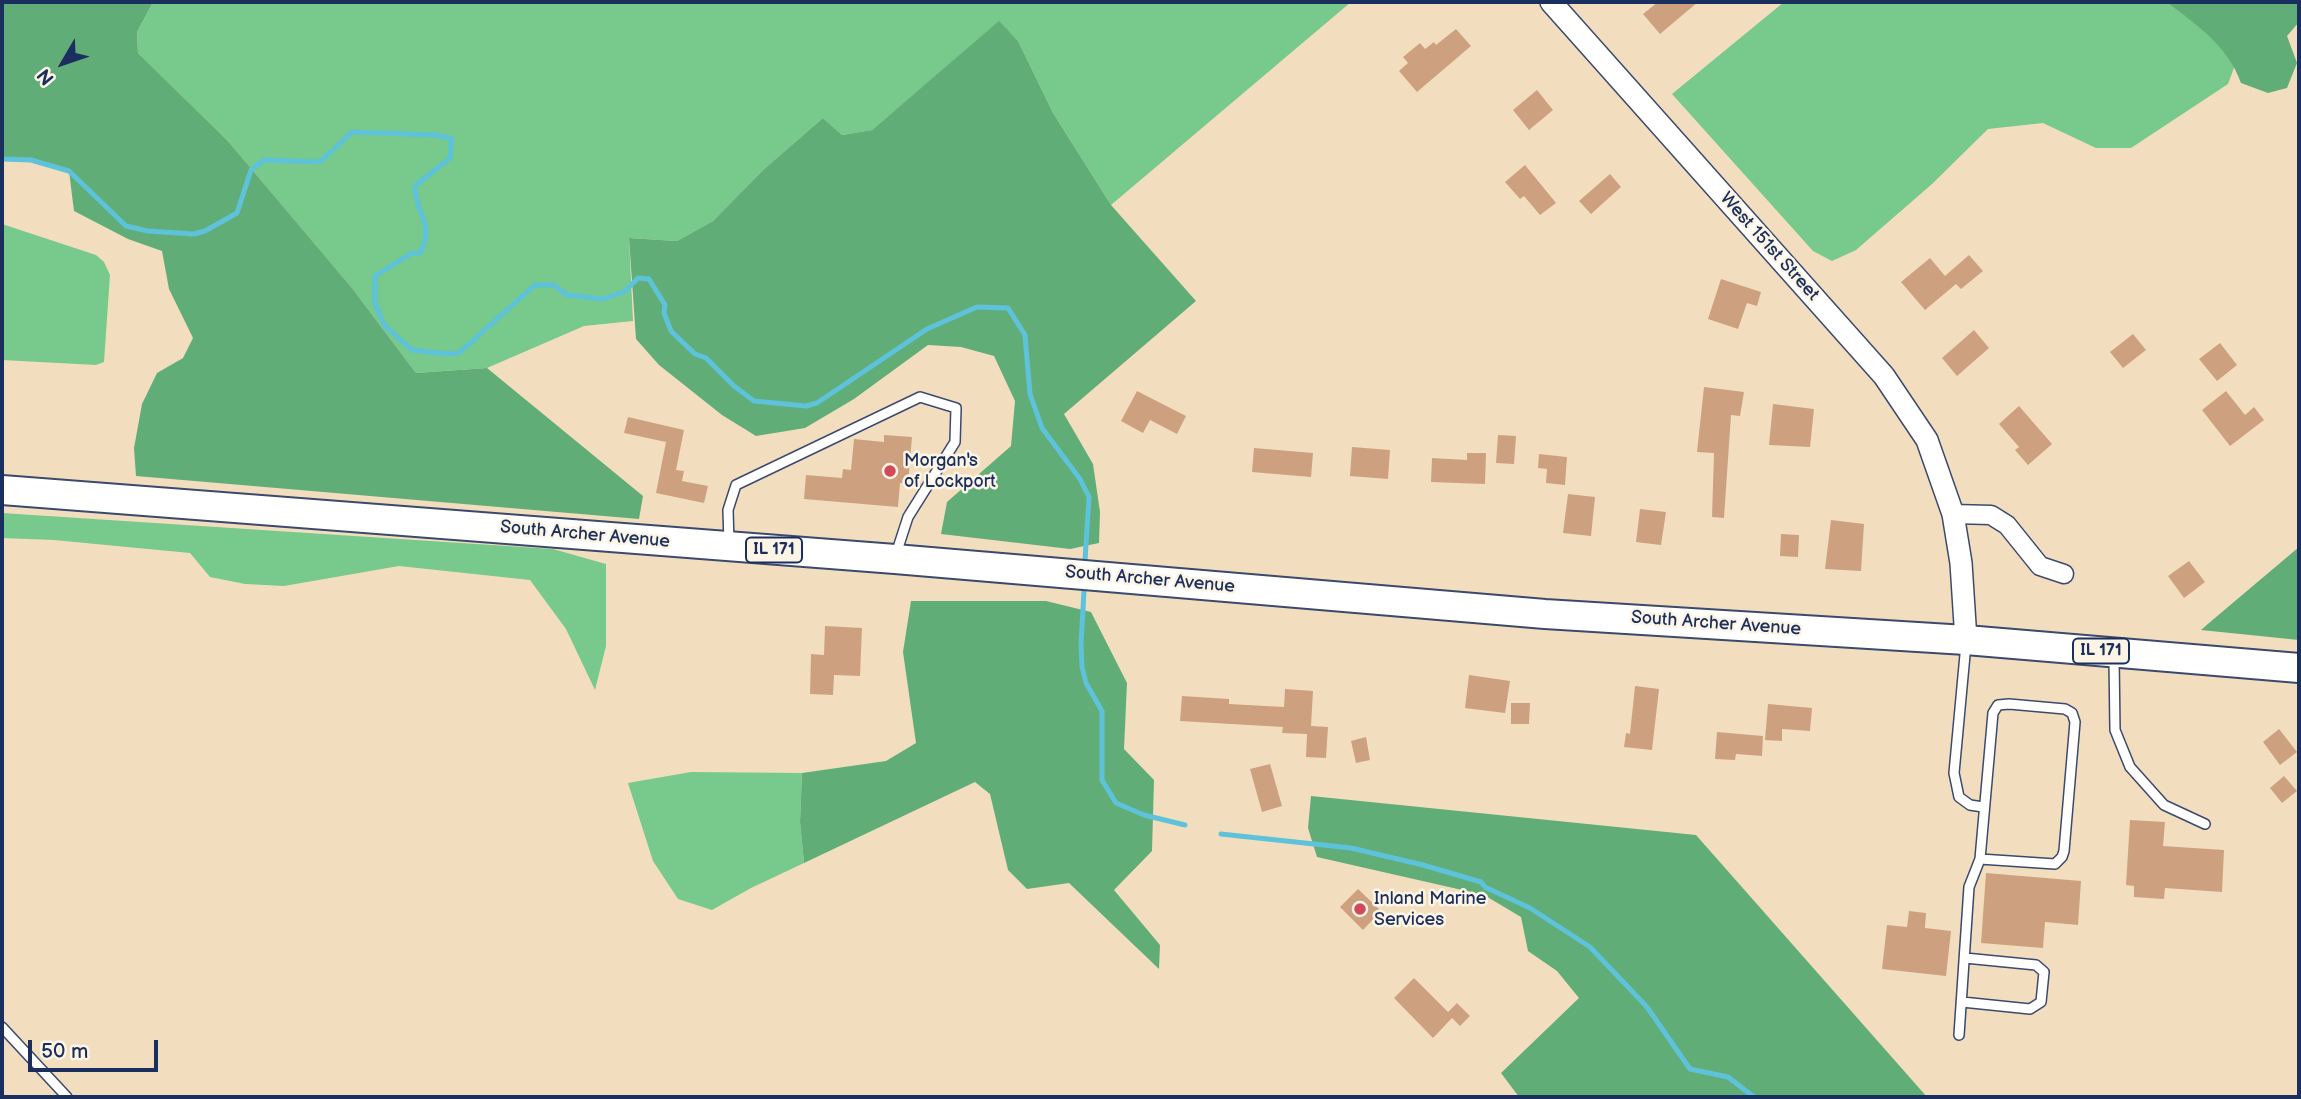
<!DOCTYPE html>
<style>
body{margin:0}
#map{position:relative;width:2301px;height:1099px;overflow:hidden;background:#f2debf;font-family:"Balsamiq Sans",sans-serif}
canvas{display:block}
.frame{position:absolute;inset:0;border:4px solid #1b2f5e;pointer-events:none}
.north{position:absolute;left:28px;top:28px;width:70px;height:70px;-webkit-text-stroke:5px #fcf5e5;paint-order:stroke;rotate:231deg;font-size:19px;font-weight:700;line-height:28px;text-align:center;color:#1b2f5e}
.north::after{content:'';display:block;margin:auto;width:24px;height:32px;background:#1b2f5e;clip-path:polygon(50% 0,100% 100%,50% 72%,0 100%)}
.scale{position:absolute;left:28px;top:1040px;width:130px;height:32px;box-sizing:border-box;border:4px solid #1b2f5e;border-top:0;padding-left:9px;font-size:21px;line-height:24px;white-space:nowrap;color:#1b2f5e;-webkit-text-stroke:5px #fcf5e5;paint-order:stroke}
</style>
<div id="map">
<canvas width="2301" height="1099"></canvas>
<div class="frame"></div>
<div class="north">N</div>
<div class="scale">50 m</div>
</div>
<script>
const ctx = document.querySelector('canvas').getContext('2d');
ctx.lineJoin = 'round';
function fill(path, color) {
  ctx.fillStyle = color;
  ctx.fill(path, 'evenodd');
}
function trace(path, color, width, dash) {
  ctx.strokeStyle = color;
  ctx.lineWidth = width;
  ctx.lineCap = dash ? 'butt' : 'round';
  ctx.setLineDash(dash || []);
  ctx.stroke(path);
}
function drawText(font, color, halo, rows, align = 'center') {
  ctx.font = font + ' "Balsamiq Sans",sans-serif';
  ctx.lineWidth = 5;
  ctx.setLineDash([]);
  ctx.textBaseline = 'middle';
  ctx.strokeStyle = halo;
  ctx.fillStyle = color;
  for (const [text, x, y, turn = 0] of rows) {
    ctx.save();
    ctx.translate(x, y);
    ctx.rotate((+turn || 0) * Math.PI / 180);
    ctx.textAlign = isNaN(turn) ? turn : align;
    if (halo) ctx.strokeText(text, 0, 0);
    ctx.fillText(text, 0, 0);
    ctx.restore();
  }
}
fill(new Path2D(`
 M153,2H1351L1111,205L1053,113L1018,41L999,22L872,130L842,135L823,118L763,170L713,221L677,241L629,238L633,321L584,326L487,368L416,373L352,288L227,140L138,53L137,32Z
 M1784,2H2166L2210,34L2235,65L2228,84L2131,148H2096L2043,123L1988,129L1932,184L1856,250L1832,261L1813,251L1672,94Z
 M2,224L96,255L104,262L110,275L104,362L96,365L2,360Z
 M2,513L553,549L606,564V646L595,690L566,629L530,580L399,566L284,586L245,584L210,577L190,553L54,540L2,538Z
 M691,772L802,773L800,822L804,863L751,888L712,910L678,899L653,861L628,783Z`), '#77c98c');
fill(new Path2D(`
 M2,2H153L137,32L138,53L227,140L352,288L416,373L487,368L643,496L639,519L136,476L134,448L142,404L157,373L183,358L193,338L169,289L162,251L128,239L74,211L69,171L31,160L2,159Z
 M2166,2H2299V22L2287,36L2297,63L2287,88L2268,93L2241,83C2228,46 2197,25 2166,2Z
 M999,21L1018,41L1053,113L1111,205L1196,301L1064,414L1093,464L1100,512L1099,543L1070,549L941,534L947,502L1011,446L1015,401L994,356L961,347L928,345L854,399L805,428L756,436L722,415L659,365L636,339L629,238L677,241L713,221L763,170L823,118L842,135L872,130Z
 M2299,547V640L2201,630L2209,623Z
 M911,601H1046L1091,612L1127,683L1124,749L1154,780L1152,851L1114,890L1160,945L1159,969L1069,883L1027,889L1008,870L990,794L975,782L804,863L800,822L802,773L886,761L916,743L903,652Z
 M1311,796L1696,835L1927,1097H1519L1501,1073L1579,998L1557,971L1528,951L1521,917L1484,895L1317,857L1308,828Z`), '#61ad78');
trace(new Path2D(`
 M2,159L31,160L69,171L126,226L148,231L194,234L205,231L237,213L251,170L264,160L320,162L352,132L436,135L452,139L450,158L415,186C414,213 436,222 420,253H412L375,276V304L385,326L412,350L447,354L459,353L535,285H554L567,295L603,299L624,292L638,278L649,279L665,305L664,313L671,331L695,354L706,358L734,386L754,401L806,406L817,403L927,329L977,307L1008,308L1025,335L1030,394L1042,428L1080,479L1089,497L1085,560
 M1084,591L1081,644L1082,667L1086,683L1102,711V780L1116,803L1144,815L1185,825
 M1221,834L1351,848L1423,865L1481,882L1485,887L1530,908L1590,947L1647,1007L1690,1069L1728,1077L1754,1097`), '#5dc2da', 5);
fill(new Path2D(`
 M1658,2H1698L1660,34L1643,14Z
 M1456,29L1471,46L1417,92L1399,71L1408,63L1403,57L1420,43L1425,49L1434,42L1436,45Z
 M1537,90L1553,110L1529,130L1513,110Z
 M1525,165L1556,203L1540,215L1524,196L1520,199L1505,182Z
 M1610,174L1621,187L1591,214L1579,201Z
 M1969,255L1983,271L1961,289L1956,284L1925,310L1901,282L1930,258L1945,276Z
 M1721,279L1761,292L1757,306L1747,303L1738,329L1708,319Z
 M1974,330L1989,348L1957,376L1942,358Z
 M2133,334L2146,350L2123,368L2110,352Z
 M2220,343L2237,365L2217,381L2199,359Z
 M1704,387L1744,392L1740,416L1731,415L1724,518L1712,517L1714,453L1697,452Z
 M1137,391L1186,416L1177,434L1150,420L1143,433L1121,421Z
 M2226,391L2245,415L2254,407L2264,420L2230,446L2202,410Z
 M1773,404L1814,409L1810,447L1769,445Z
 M2019,406L2052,444L2028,465L2015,450L2019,447L1999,424Z
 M628,417L684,430L676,470L684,471L682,481L708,486L704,503L656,493L666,442L624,433Z
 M884,435L912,437L908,484L900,483L898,507L804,499L806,475L842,478L843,469L851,470L854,439L884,442Z
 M1498,435L1516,436L1514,464L1496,463Z
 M1352,447L1390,450L1388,479L1350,476Z
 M1254,448L1313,453L1311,477L1252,472Z
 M1467,453H1486L1485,484L1431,482L1432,458L1467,460Z
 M1539,454L1567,457L1565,485L1546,483L1547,469L1538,468Z
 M1568,494L1595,497L1591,536L1563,533Z
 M1640,509L1666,512L1661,545L1636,542Z
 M1831,520L1864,524L1861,571L1825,569Z
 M1781,534L1799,535L1798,557L1780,556Z
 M2189,561L2205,582L2184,598L2168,576Z
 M825,626L862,628L860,676L834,675L833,695L810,694L811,654L824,655Z
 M1469,675L1510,681L1505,713L1465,708Z
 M1635,686L1659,689L1652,750L1624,747L1626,733L1630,734Z
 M1285,689L1313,691L1311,726L1328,727L1326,758L1306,757L1307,734L1282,733L1283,727L1180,721L1182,696L1229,699V704L1284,707Z
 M1511,703H1530L1529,724H1511Z
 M1768,704L1812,708L1810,731L1782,729V741L1765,740Z
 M2279,729L2297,752L2280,765L2263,742Z
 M1717,732L1763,736L1762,756L1736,754L1735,760L1715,759Z
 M1366,737L1370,760L1356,763L1351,741Z
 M1270,764L1282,806L1262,812L1250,769Z
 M2284,776L2297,791L2282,803L2270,788Z
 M2130,820L2165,822L2163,846L2224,850L2222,892L2165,888L2164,899L2134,897V886L2126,885Z
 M1986,873L2081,881L2078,925L2045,922L2043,948L1981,943Z
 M1358,889L1381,911L1363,930L1340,907Z
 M1909,911L1926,913L1925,928L1951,931L1946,976L1882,969L1887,925L1907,927Z
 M1414,978L1448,1012L1457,1003L1470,1016L1460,1026L1452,1018L1433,1038L1394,998Z`), '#cda17f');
const service = new Path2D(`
 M729,544L728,510L736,485L920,397L956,408L955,442L908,517L896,554
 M1966,644L1954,773L1959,797L1970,805L1983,807
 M2114,658L2115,730L2130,767L2164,805L2205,824
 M2009,704L2065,709L2072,713L2075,722L2064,851L2062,857L2055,864L1980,859L1993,713L1998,705Z
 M1962,1002L2030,1009L2041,1002L2044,972L2036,965L1965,958
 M2,1027L67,1097
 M1959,1035L1969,887L1980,859`);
const minor = new Path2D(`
 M1953,514L1991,515L2007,525L2040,566L2064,574`);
const tertiary = new Path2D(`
 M1551,2L1884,376L1927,440L1953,514L1961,563L1966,640`);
const primary = new Path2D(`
 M2,490L895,559L1545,614L1966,640L2299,668`);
trace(service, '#3b496d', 12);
trace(minor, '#3b496d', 21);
trace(tertiary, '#3b496d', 24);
trace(primary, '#3b496d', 32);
trace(service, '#fff', 9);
trace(minor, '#fff', 18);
trace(tertiary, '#fff', 21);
trace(primary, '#fff', 28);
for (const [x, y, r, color] of [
 [890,471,7,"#d1495b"],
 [1360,909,7,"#d1495b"]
]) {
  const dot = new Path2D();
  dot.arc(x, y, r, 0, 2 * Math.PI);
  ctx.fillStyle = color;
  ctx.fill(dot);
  trace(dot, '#fcf5e5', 2.5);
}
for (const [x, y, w] of [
 [774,550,56],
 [2101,651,56]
]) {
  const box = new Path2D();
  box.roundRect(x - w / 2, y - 12.5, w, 25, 5);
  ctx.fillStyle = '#fcf5e5';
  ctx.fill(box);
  trace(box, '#1b2f5e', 2);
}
drawText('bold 16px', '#1b2f5e', null, [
 ["IL 171",774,550],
 ["IL 171",2101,651]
]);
drawText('18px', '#1b2f5e', '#fcf5e5', [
 ["West 151st Street",1769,247,48],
 ["South Archer Avenue",585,535,5],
 ["South Archer Avenue",1150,580,5],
 ["South Archer Avenue",1716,624,4]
]);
drawText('18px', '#1b2f5e', '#fcf5e5', [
 ["Morgan's",904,461],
 ["of Lockport",904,482],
 ["Inland Marine",1374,899],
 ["Services",1374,920]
], 'left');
</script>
